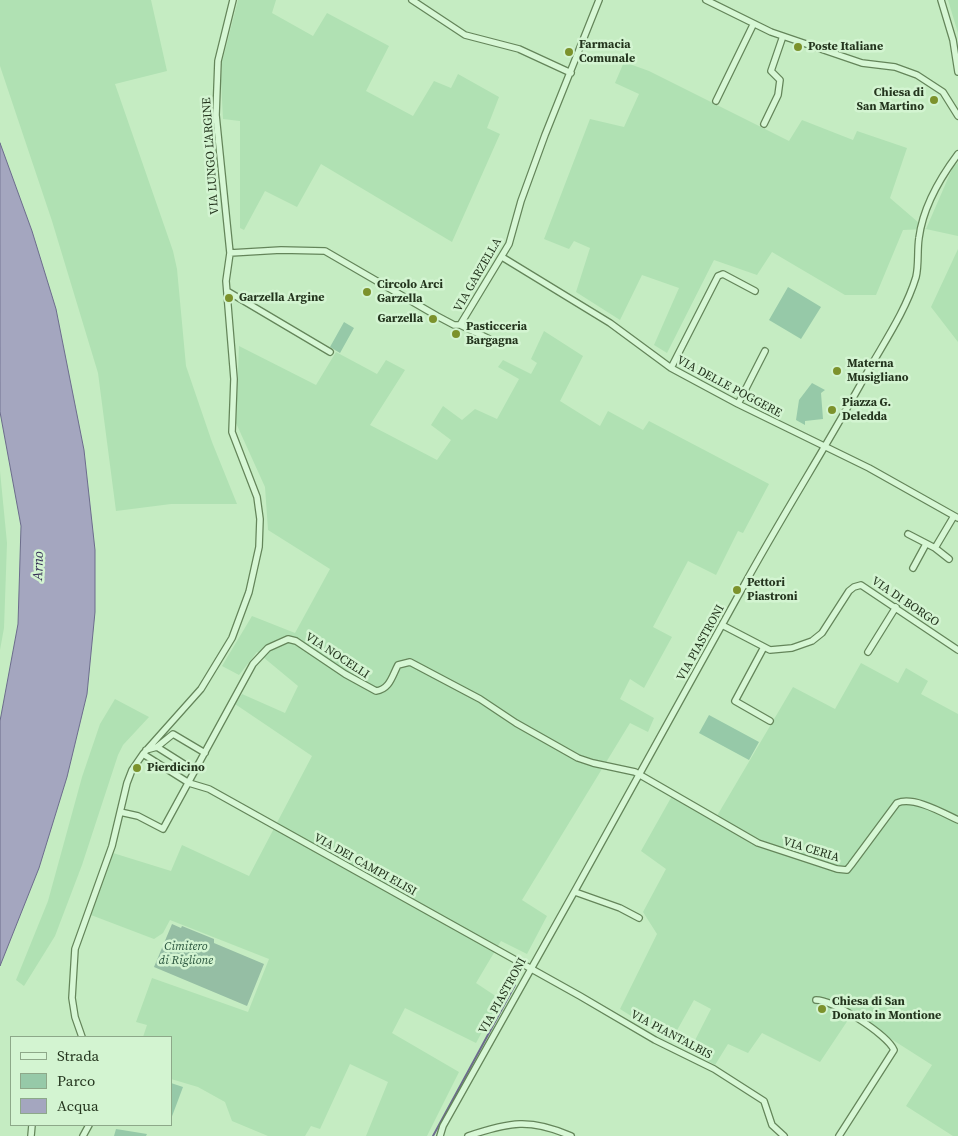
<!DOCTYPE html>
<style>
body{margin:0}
#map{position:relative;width:958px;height:1136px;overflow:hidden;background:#c5ecc2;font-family:"Source Serif 4",serif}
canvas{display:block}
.legend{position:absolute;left:10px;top:1036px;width:162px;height:90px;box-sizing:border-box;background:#d3f4d1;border:1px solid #8da889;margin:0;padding:6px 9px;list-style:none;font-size:15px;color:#24351e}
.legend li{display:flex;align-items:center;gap:10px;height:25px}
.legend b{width:25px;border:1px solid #8da889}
</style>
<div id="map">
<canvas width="958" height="1136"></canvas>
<ul class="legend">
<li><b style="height:6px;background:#d7f7d5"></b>Strada</li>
<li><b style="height:14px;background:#96c9a8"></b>Parco</li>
<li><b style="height:14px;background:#a4a6bf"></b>Acqua</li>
</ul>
</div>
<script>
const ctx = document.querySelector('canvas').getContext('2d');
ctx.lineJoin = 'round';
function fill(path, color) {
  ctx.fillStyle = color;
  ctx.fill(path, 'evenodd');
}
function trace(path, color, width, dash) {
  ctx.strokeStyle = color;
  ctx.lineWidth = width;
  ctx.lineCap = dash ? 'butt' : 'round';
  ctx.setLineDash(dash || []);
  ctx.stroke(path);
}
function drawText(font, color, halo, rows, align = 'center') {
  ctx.font = font + ' "Source Serif 4",serif';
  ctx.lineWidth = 5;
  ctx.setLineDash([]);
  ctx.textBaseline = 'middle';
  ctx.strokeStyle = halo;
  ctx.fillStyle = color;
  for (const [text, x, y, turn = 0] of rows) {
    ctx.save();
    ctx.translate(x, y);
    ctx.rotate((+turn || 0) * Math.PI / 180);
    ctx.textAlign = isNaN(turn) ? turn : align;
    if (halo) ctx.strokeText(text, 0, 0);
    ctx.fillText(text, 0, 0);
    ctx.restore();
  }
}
fill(new Path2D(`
 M0,0H151L167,71L115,84L173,251L177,269L186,366L212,442L237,504H171L116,511L98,373L52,221L0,66Z
 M238,0H276L272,13L313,36L327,13L389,46L366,91L413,116L434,81L451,88L458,74L499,97L487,128L500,134L452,242L321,164L297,207L265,191L244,230L240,228V121L223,119L221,81L222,62Z
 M948,0H958V33Z
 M624,62L649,71L789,141L802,120L853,140L857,131L907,148L890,198L926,229L952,169L958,162V236L926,229L903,230L876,295H845L772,252L757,275L714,260L667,353L654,345L679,288L642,275L620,320L576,292L590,248L574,241L569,249L544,239L590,119L624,127L639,94L615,83Z
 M958,249V342L931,307Z
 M544,331L583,356L560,401L600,426L608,411L643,430L649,421L769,484L743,533L738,531L716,575L688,561L653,627L672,637L644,688L630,679L620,699L654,718L648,732L630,723L522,900L547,916L527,954L501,941L476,983L500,999L476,1043L405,1008L392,1033L459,1072L427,1136H366L388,1082L350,1064L320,1129L311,1126L305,1136H268L232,1121L225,1102L198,1087L171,1079V1037H143L147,1025L136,1022L152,978L248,1012L269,959L170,920L163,933L154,939L91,915L113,853L171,871L182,845L249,876L312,756L235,704L242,694L285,713L298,686L257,652L239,675L222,666L252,616L295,633L330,569L268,530L265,487L236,423L239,346L316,385L336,352L377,374L386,360L405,370L370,425L437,460L451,440L431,425L443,406L462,420L475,409L497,419L519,379L498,367L503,360L531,374L537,363L531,359Z
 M0,471L7,543L4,628L0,650Z
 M861,663L898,683L906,668L928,681L921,694L958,714V1136H953L906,1106L932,1065L852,1014L820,1062L762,1033L748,1053L728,1044L715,1065L690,1050L711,1009L694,1000L671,1041L620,1009L657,934L643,912L666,869L641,851L672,796L714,821L793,687L835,709Z
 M115,699L149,717L123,745L118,755L82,865L55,936L24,986L16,980L48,901L82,777L100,724Z`), '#b0e1b3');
fill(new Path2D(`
 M788,287L821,307L801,339L769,320Z
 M344,322L354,328L340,353L330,347Z
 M812,383L825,390L821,393L823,419L805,421V425L796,420L799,400Z
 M709,715L759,742L749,760L699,733Z
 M171,1083L183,1087L171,1119Z
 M116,1129L147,1134L146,1136H114Z`), '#96c9a8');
fill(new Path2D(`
 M172,924L181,928L182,926L214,939V943L264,964L247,1006L154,967Z`), '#95bea4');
const water = new Path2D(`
 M0,143L32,231L56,309L84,450L95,550V612L87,694L67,777L39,868L0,966V721L18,624L21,526L0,412Z`);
fill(water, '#a4a6bf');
trace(water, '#6c6c8c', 1);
trace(new Path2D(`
 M433,1136L515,985`), '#6c6c8c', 2);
const minor = new Path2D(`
 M412,0L465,35L519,49L571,73
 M706,0L771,32L862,63L895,67L917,75L943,92L958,116
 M941,0L953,40L958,72
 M716,101L753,25
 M764,124L778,95L780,80L771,71L783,36
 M230,253L281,250L325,251L437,316L454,325H460L509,244L521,201L545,135L599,0
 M502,257L610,323L671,368L738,404L869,468L958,518
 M227,291L330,352
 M460,325L498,343
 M671,368L718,276L723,274L755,291
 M738,404L765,351
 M908,534L935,548L949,559
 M935,548L954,516
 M913,568L926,544
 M722,625L770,650L792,648L812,641L822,633L849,591L854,587L861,585L958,650
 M764,647L735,701L770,721
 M868,652L896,607
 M157,747L173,734L205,753
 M146,750L157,747L195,771
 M143,754L189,783L209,789L580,996L655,1040L714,1069L764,1101L772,1125L784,1136
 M120,812L138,816L163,829L253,664L268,648L288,639L296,641L345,674L376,691C390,689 392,676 398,665L410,662L480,699L516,723L578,758L593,763L635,772L758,843L837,869L847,870L851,865L897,803C914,796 943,813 958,820
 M575,892L620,908L639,918
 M816,1000C833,1000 887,1034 894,1050L839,1136
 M82,1037L75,1017L72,998L75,949L112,846L127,783L132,770L143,754L201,689L232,638L249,592L259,547L260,519L257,497L232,432L234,379L226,281L230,253L216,115L218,61L233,0
 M31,1136L32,1125
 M83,1136L89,1125
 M440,1136L443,1126C544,947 644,767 743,587C783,514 828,444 868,371C885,341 906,310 916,277C919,264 917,251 919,238C923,207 940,178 958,154
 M468,1136C510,1122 530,1118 571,1136`);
trace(minor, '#64855a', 8);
trace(minor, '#d7f7d5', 5.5);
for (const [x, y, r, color] of [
 [798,47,5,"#7c922c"],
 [569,52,5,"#7c922c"],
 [934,100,5,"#7c922c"],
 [367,292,5,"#7c922c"],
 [229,298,5,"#7c922c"],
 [433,319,5,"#7c922c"],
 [456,334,5,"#7c922c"],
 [837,371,5,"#7c922c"],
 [832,410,5,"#7c922c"],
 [737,590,5,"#7c922c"],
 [137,768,5,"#7c922c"],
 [822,1009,5,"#7c922c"]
]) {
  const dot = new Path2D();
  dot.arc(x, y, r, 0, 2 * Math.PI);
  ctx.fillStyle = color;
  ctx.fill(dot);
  trace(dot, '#d3f4d1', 2);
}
drawText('bold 12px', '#24351e', '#d3f4d1', [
 ["Farmacia",579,45],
 ["Comunale",579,59],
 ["Poste Italiane",808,47],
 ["Chiesa di",924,93,"right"],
 ["San Martino",924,107,"right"],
 ["Circolo Arci",377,285],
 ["Garzella",377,299],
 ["Garzella Argine",239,298],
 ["Garzella",423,319,"right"],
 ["Pasticceria",466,327],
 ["Bargagna",466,341],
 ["Materna",847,364],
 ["Musigliano",847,378],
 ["Piazza G.",842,403],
 ["Deledda",842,417],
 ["Pettori",747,583],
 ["Piastroni",747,597],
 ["Pierdicino",147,768],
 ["Chiesa di San",832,1002],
 ["Donato in Montione",832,1016]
], 'left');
drawText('12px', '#24351e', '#d3f4d1', [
 ["VIA LUNGO L'ARGINE",211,156,-94],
 ["VIA GARZELLA",478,275,-60],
 ["VIA DELLE POGGERE",729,387,28],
 ["VIA DI BORGO",905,602,34],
 ["VIA PIASTRONI",701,643,-61],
 ["VIA NOCELLI",337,656,33],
 ["VIA CERIA",811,850,17],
 ["VIA DEI CAMPI ELISI",365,865,29],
 ["VIA PIASTRONI",503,996,-61],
 ["VIA PIANTALBIS",671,1035,28]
]);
drawText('italic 12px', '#25513a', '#d3f4d1', [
 ["Cimitero",186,947],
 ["di Riglione",186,961]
]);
drawText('italic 14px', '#342d55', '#d3f4d1', [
 ["Arno",39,566,-88]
]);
</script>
